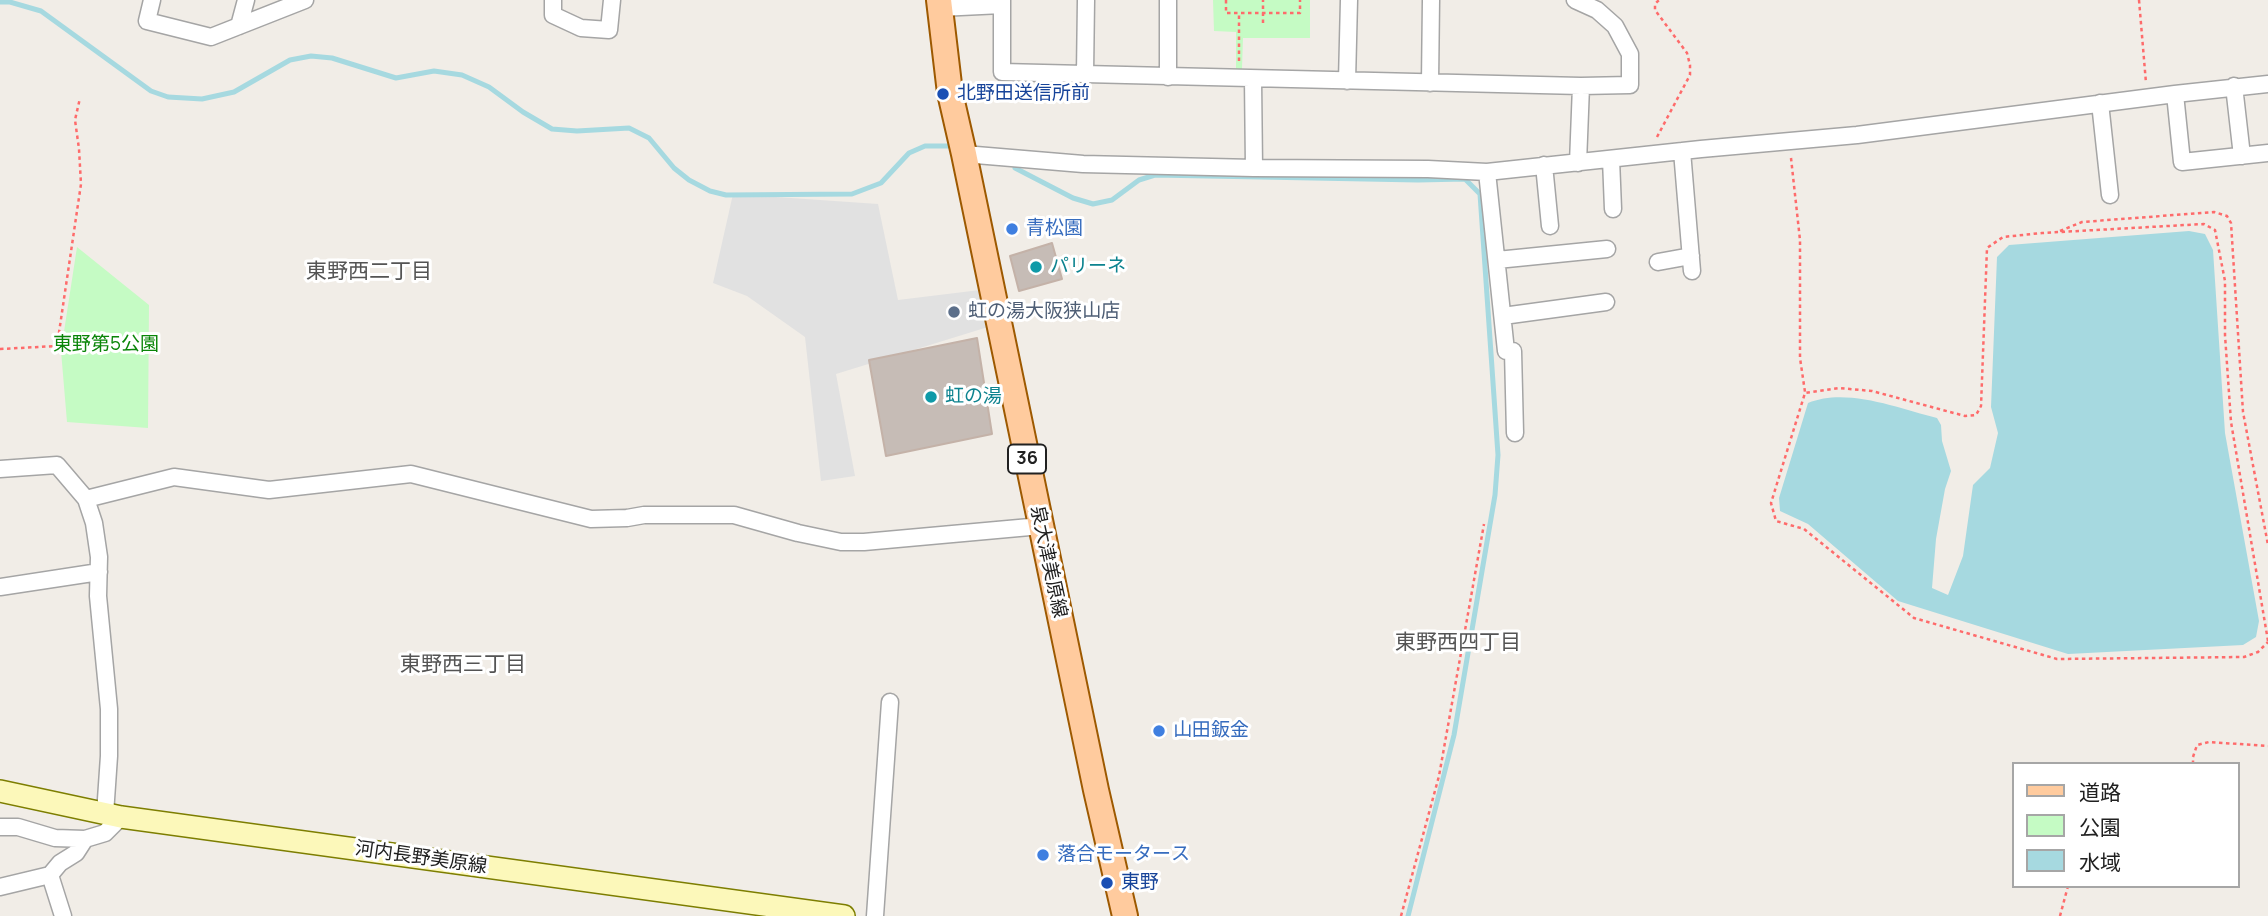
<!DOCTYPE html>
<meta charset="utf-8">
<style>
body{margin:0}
#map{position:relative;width:2268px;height:916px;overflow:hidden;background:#f1ede7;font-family:Manrope,"Noto Sans JP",sans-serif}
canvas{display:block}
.legend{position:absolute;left:2012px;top:762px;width:228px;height:126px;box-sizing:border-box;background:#fff;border:2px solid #a6a6a6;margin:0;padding:9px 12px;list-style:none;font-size:21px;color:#212121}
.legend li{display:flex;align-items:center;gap:14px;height:35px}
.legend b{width:35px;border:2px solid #a6a6a6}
</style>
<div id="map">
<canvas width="2268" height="916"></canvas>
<ul class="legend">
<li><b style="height:9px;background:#ffcb9e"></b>道路</li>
<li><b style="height:19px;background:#c5fbc4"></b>公園</li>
<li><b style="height:19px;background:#a6d9e0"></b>水域</li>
</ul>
</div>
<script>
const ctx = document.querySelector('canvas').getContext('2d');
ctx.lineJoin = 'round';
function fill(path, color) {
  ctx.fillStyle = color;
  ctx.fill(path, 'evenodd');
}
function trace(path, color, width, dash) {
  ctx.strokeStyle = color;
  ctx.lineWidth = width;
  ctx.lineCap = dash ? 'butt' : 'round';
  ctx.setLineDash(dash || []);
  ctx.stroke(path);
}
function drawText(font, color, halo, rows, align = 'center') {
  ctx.font = font + ' Manrope,"Noto Sans JP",sans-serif';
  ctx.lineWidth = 6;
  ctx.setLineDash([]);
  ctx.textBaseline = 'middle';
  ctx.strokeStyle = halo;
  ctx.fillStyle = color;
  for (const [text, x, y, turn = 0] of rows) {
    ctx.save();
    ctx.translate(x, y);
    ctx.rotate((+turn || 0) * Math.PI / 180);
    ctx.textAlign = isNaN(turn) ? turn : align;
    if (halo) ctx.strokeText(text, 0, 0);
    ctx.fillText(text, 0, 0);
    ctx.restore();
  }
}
fill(new Path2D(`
 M1213,0H1310V38H1243L1242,69H1236V32L1214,31Z
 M77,247L149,305L148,428L67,422L61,351Z`), '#c5fbc4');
fill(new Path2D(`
 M733,194L878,204L898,300L980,290L988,327L836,374L855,476L821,481L805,337L747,296L713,283Z`), '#e1e1e1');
fill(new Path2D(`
 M2189,231L2205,234L2213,250L2225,433L2259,621L2256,637L2243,645L2068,654L1898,601L1808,524L1780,511L1779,498L1808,403C1846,387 1898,408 1937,418L1941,425L1942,441L1951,471L1945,489L1936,539L1932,588L1948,595L1963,556L1973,485L1990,468L1998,433L1991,407L1997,257L2009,245Z`), '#a6d9e0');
trace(new Path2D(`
 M0,2H10L41,11L151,91L168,97L202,99L234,92L290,60L311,56L332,58L396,78L434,71L462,75L489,87L523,112L552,129L577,131L629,128L649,138L674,168L689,180L710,191L726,195L852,194L881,183L909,153L925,146H950
 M1015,168L1073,198L1093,204L1112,200L1139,180L1155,175L1418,180L1465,179L1480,194L1498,455L1495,495L1454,735L1408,916`), '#a6d9e0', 5);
const building = new Path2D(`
 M1052,243L1062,279L1019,291L1010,256Z
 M977,338L992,434L886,456L869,360Z`);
fill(building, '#c6bcb6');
trace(building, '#c4b2a8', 2);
const minor = new Path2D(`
 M152,0L147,21L211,37L305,0
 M553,0V15L581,28L609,30L612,0
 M1002,0V72L1581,86L1630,85V54L1615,26L1597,10L1575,0
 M1168,0V77
 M940,8L1002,5
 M239,26L246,0
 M1085,74L1086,0
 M1253,79L1254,168
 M1347,81L1349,0
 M1430,83L1431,0
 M2234,86L2242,156
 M2175,94L2182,162L2268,153
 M2100,103L2110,195
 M1682,151L1692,271
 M964,154L1083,164L1254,168L1428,169L1487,172L1701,149L1857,135L2175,94L2268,84
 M1611,159L1613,209
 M1578,163L1581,86
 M1544,165L1550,226
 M1487,172L1506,351H1513L1515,433
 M1497,260L1607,249
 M1658,262L1691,256
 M1503,316L1606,302
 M0,469L57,465L86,499L94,523L99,557L98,596L109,709V756L105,814
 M86,499L174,477L269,490L411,474L591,519L627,518L644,515H734L798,533L841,542H864L1041,526
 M0,587L99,572
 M0,827H18L55,838L85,839
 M50,875L63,916
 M0,887L50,875L60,863L76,853L85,839L105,833L121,817
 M875,916L890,702`);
const secondary = new Path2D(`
 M0,791L121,817L844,916`);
const primary = new Path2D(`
 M939,0L950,93L964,154L1096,790L1125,916`);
trace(minor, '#a5a5a5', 19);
trace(secondary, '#7d7e01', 24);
trace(primary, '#9d5900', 28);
trace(new Path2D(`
 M1226,0V13H1300V0
 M2139,0L2146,83
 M1263,23V0
 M1239,61V12
 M1657,137L1690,75V65L1687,53L1655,10V4L1659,0
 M1791,158L1800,240V358L1805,392
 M2060,231L2082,222L2214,212L2227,216L2231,223L2243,412L2268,545
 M0,349L57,346L81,184L79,149L75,120L80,98
 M2268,641L2231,422L2225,335V281L2215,230L2204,224L2042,233L2003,237L1987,248L1981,406L1976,415L1965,416L1872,391L1839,388L1805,393L1771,503L1776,521L1804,529L1914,618L2057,659L2244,657L2258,652L2268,642
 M2193,764V757L2197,745L2209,742L2268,746
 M1401,916L1439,776L1484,524
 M2060,916L2068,886`), '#fe6b6b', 2.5, [3.5, 3.5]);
trace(minor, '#fff', 16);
trace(secondary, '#fcf8ba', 21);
trace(primary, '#ffcb9e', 24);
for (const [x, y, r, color] of [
 [943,94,7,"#1a4fb4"],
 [1012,229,7,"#3f7fe0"],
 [1036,267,7,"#0f9aa8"],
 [954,312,7,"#5c6f8a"],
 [931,397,7,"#0f9aa8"],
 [1159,731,7,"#3f7fe0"],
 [1043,855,7,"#3f7fe0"],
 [1107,883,7,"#1a4fb4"]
]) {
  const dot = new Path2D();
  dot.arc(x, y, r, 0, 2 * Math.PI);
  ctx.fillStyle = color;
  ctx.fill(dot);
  trace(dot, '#fff', 2.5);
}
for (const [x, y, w] of [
 [1027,459,38]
]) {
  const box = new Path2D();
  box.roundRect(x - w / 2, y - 14.5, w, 29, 5);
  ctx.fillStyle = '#fff';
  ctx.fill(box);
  trace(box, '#212121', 2);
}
drawText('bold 18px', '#212121', null, [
 ["36",1027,459]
]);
drawText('19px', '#164399', '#fff', [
 ["北野田送信所前",957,94],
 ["東野",1121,883]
], 'left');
drawText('19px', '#366cbe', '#fff', [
 ["青松園",1026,229],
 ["山田鈑金",1173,731],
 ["落合モータース",1057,855]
], 'left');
drawText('19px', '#0d838f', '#fff', [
 ["パリーネ",1050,267],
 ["虹の湯",945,397]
], 'left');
drawText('19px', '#4e5e75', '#fff', [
 ["虹の湯大阪狭山店",968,312]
], 'left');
drawText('19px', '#0a8508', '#fff', [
 ["東野第5公園",106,345]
]);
drawText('19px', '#212121', '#fff', [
 ["泉大津美原線",1048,562,78],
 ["河内長野美原線",421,858,8]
]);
drawText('21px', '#545454', '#fff', [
 ["東野西二丁目",369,272],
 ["東野西四丁目",1458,643],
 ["東野西三丁目",463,665]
]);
</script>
